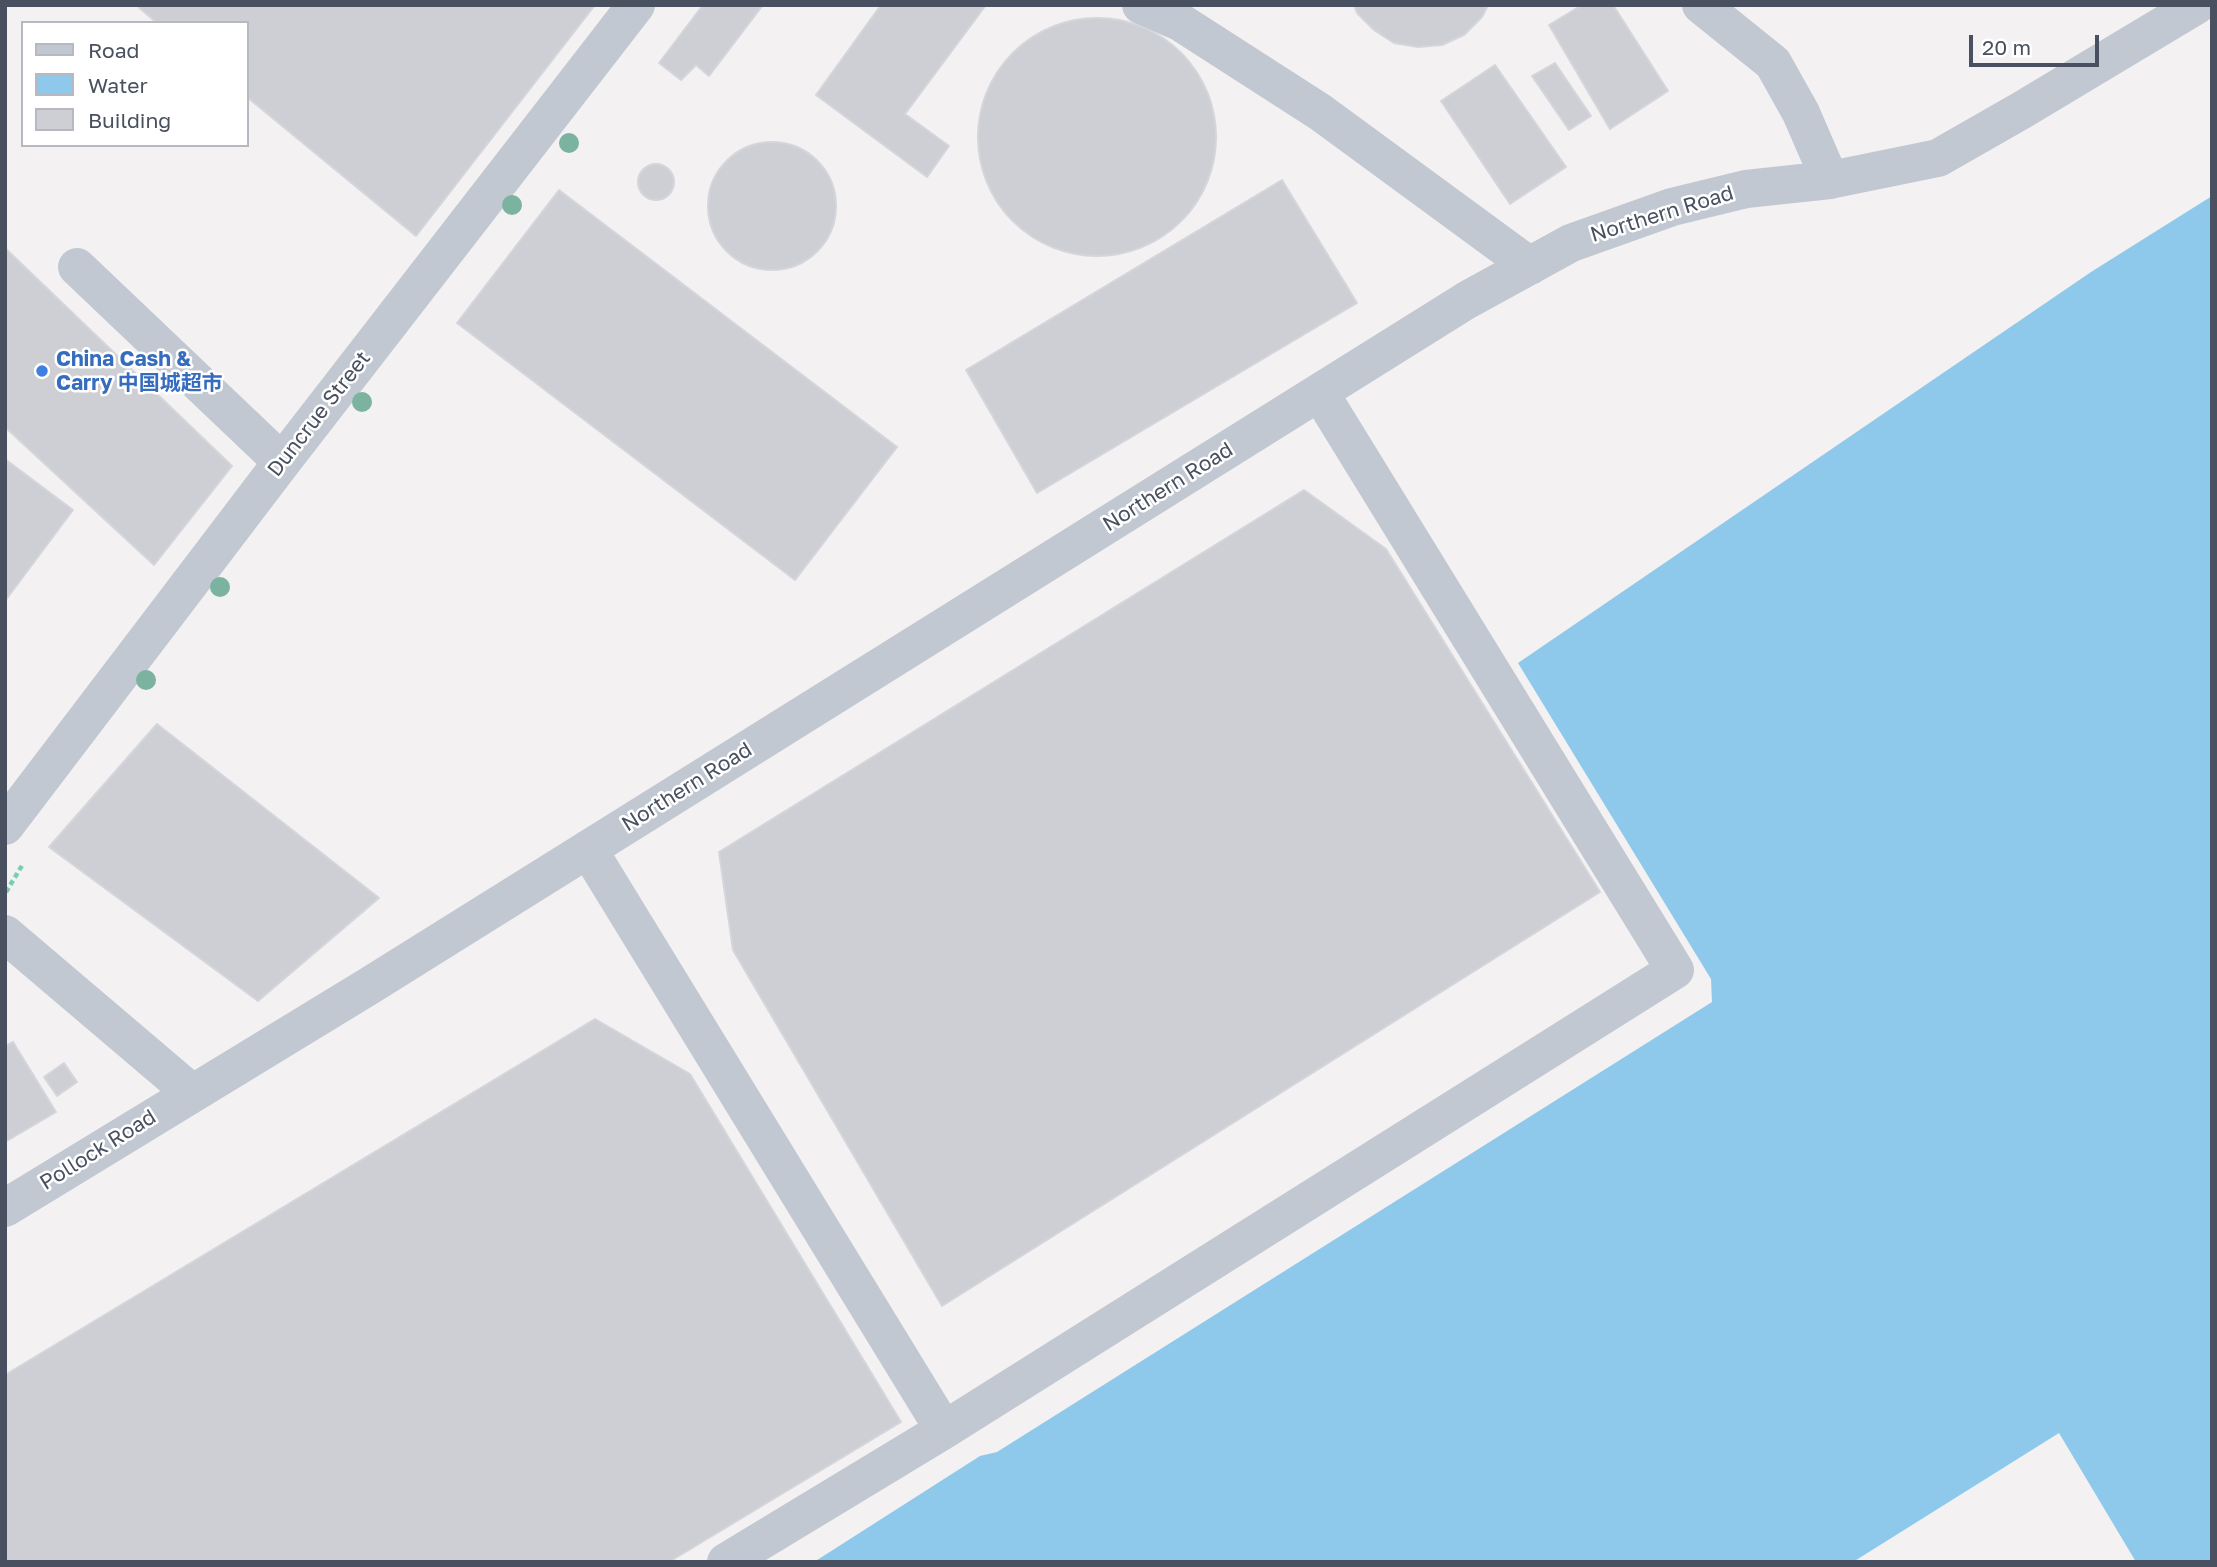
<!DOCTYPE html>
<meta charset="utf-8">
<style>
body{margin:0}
#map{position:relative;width:2217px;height:1567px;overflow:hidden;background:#f3f1f1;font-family:"Golos Text",sans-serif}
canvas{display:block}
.frame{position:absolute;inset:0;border:7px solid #49505f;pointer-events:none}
.legend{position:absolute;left:21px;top:21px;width:228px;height:126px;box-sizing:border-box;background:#fff;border:2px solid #b6b9bf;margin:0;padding:9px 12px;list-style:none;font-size:21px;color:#49505f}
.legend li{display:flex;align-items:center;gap:14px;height:35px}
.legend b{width:35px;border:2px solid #b6b9bf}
.scale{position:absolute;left:1969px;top:35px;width:130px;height:32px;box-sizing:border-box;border:4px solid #49505f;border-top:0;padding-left:9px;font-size:21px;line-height:24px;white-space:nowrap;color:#49505f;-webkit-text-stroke:5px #fff;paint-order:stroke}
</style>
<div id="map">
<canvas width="2217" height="1567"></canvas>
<div class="frame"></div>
<ul class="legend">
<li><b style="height:9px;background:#c2c8d2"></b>Road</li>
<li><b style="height:19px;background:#8ec9ec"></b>Water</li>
<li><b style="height:19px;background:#cecfd5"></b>Building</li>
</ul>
<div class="scale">20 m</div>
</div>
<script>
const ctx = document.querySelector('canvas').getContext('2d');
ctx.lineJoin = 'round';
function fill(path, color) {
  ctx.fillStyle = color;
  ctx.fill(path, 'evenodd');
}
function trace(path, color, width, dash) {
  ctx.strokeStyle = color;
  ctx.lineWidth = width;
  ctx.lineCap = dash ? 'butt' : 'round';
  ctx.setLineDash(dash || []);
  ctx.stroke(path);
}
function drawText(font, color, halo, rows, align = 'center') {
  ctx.font = font + ' "Golos Text","Noto Sans SC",sans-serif';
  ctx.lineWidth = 5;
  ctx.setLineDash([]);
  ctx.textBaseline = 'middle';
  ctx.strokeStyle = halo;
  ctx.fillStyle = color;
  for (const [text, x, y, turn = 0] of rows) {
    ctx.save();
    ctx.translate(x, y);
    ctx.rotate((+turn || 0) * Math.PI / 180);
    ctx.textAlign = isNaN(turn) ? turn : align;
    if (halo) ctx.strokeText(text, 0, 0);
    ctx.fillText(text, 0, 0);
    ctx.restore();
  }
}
fill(new Path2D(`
 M2212,196V1562H2136L2059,1433L1853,1562H814L980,1456L997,1452L1712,1002L1711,979L1518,663L2091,272Z`), '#8ec9ec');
const building = new Path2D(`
 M136,5H595L416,236L247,97V23H157Z
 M703,5H763L709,76L696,65L681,80L659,63Z
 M881,5H986L905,114L949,146L927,177L816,95Z
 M1354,5H1488L1482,17L1464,35L1442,45L1418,47L1394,43L1374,30L1357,13Z
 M1582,5H1613L1668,91L1610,129L1549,25Z
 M978 137a119 119 0 1 1 238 0a119 119 0 1 1-238 0Z
 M1555,63L1591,116L1569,130L1532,76Z
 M1495,65L1566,167L1510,204L1441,101Z
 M708 206a64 64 0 1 1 128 0a64 64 0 1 1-128 0Z
 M638 182a18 18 0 1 1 36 0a18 18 0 1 1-36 0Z
 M1282,180L1357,303L1037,493L966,370Z
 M559,190L897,447L795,580L457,323Z
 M5,248L232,466L154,565L5,427Z
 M5,459L73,510L5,601Z
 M1304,490L1386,549L1600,892L942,1306L733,950L719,852Z
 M157,724L379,898L258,1001L49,847Z
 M595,1019L690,1074L901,1422L669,1562H5V1375Z
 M13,1042L56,1112L5,1142V1046Z
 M64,1063L77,1082L57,1096L44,1077Z`);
fill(building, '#cecfd5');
trace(building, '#d5d6dc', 2);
trace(new Path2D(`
 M6,892L23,864`), '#78ceb2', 4.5, [5, 3.5]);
trace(new Path2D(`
 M1141,5L1180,22L1320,112L1530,266
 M1701,5L1773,63L1801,113L1830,180
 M77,267L282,462
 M5,826L282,462L636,5
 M588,849L944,1430
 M5,934L192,1093
 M5,1208L369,986L1467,300L1571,243L1672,207L1746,189L1830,180L1938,158L2022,110L2197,5
 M726,1562L944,1430L1675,970L1320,393`), '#c2c8d2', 38);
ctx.fillStyle = '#7bb3a0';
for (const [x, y] of [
 [569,143],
 [512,205],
 [362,402],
 [220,587],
 [146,680]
]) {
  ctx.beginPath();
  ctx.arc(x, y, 10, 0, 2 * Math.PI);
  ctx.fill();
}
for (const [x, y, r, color] of [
 [42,371,7,"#3f7fe0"]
]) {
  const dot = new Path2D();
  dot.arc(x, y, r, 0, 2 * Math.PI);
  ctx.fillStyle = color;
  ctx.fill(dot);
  trace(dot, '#fff', 2.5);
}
drawText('21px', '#49505f', '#fff', [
 ["Northern Road",1662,214,-17],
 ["Duncrue Street",319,414,-52],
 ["Northern Road",1168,487,-32],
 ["Northern Road",687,787,-32],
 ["Pollock Road",98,1150,-32]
]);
drawText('bold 21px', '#366cbe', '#fff', [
 ["China Cash &",56,359],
 ["Carry 中国城超市",56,383]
], 'left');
</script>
